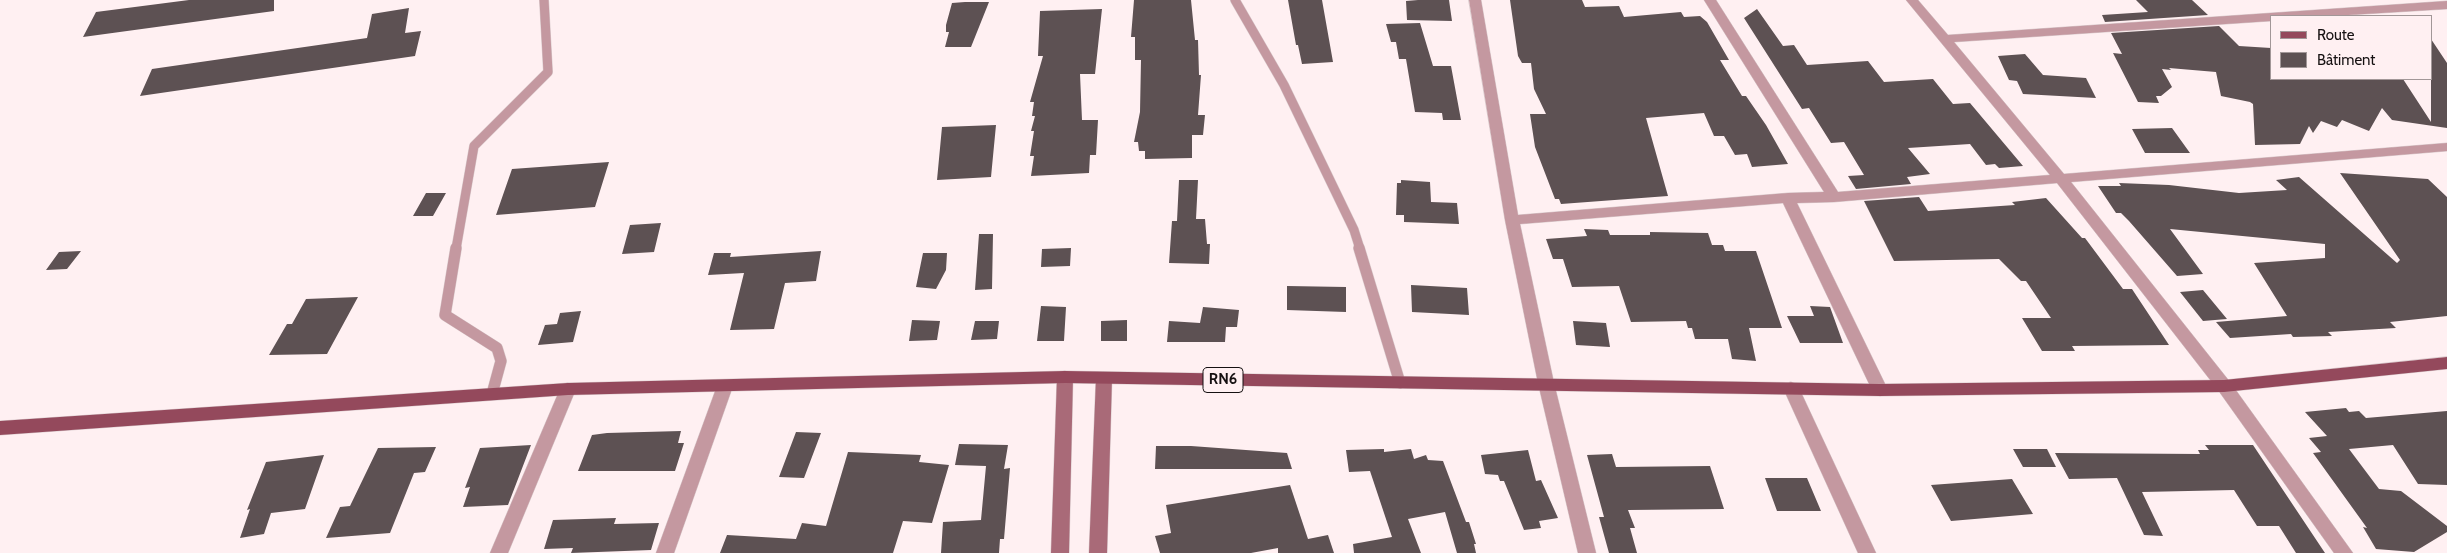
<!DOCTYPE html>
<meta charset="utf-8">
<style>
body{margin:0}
#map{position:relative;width:2447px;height:553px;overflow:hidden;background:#fff0f2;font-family:Cabin,sans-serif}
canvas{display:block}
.legend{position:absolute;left:2270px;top:15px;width:162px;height:65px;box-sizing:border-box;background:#fff0f2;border:1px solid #a29798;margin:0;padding:6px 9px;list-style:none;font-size:15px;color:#161112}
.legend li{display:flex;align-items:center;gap:10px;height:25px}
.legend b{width:25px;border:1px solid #a29798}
</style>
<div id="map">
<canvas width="2447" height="553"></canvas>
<ul class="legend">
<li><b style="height:6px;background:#94495c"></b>Route</li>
<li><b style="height:14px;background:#5d5153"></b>Bâtiment</li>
</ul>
</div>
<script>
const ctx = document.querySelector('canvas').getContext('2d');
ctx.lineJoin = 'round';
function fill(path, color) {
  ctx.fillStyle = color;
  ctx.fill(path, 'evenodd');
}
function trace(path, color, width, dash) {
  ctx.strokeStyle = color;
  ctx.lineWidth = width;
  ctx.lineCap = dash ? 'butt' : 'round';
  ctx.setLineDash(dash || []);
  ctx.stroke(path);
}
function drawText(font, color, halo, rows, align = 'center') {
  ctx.font = font + ' Cabin,sans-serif';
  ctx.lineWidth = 5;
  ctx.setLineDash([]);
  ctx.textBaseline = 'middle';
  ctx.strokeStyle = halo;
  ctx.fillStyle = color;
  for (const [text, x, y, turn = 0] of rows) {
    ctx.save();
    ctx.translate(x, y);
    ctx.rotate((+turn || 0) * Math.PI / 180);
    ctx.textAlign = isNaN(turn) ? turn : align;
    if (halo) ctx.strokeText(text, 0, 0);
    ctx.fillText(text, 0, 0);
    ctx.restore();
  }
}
fill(new Path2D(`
 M189,0H274V11L83,37L96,12Z
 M1134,0H1191L1195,40H1198L1199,75H1201L1198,115H1205L1203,135H1192V158L1145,159V151H1139L1138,142H1134L1140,112L1141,60H1135V37H1131Z
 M1288,0H1322L1333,62L1302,64L1298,45H1296Z
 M1418,0H1449L1452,21L1407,20L1406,1Z
 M1510,0H1582L1585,7L1619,6L1624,17L1681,12L1684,17L1700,16L1707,22L1729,60H1720L1742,96H1746L1766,125L1788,164L1752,167L1747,154L1735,155L1724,136H1714L1704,113L1646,118L1668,196L1561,204L1559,199H1555L1535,147L1530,114H1546L1534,89L1531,63H1522L1518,56Z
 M2136,0H2192L2208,15L2105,22L2102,15L2148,12Z
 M965,2H989L971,47H945L949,32H946V25L952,3Z
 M409,8L405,33L421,31L415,56L140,96L152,69L367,38L372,14Z
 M1102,9L1095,74H1080L1082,120H1098L1096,155H1090L1089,173L1031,176L1034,156H1030L1034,131H1031L1035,116H1032L1034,102H1030L1043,56H1038L1040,11Z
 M1757,9L1783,46L1794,45L1807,65L1868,61L1884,82L1933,79L1953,104L1970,103L2023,166L1999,168L1995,164L1986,165L1970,144L1908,148L1930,174L1907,177L1911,184L1856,189L1848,176L1864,175L1844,142L1831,143L1809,108L1802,109L1744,18Z
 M1420,23L1433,66H1451L1461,120H1443L1442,113L1415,112L1406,59H1399L1396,42H1391L1386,24Z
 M2219,26L2239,46L2271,48V79H2403L2431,122V39L2447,63V128L2392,120L2382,108L2369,131L2342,120L2337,127L2321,121L2313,133L2309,126L2300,144L2255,145L2253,104L2250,102L2221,96L2216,72L2169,68L2171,70L2162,69L2172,87L2161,96H2156L2159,103L2138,102L2113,53L2122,54L2111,33Z
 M2025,54L2043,75L2086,78L2096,98L2023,94L2017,81L2009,80L1998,56Z
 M996,125L991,177L937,180L942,127Z
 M2172,128L2190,153H2145L2132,129Z
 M609,162L595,207L496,215L512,169Z
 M2340,173L2428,179L2447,197V316L2390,322L2396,328L2328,332L2332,336L2293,337L2291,334L2230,338L2216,322L2287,316L2254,263L2325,258V244L2170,229L2203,274L2177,276L2129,221L2121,213H2116L2098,186H2121L2119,183L2169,185L2239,193L2287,190L2276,180L2299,177L2397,263L2400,260Z
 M1179,180H1198L1196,219H1205L1207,244H1210L1209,264L1169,263L1172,221H1177Z
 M1401,180L1430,182L1431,202L1457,203L1459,224L1404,222V215H1396L1397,183H1401Z
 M426,193H446L433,216H413Z
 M1919,197L1928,211L2015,205L2012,202L2046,198L2082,238H2085L2123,289H2132L2169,345L2072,346L2075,351H2042L2022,318H2051L2026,281H2021L1999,259L1894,261L1864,201Z
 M661,223L654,252L622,254L630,225Z
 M1584,229L1608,230L1610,235H1650V232L1708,233L1712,245H1723L1725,251H1756L1782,328H1749L1756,361L1732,359L1728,339H1695L1692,328H1688L1686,321L1631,322L1619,286L1572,287L1563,259H1553L1546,239L1587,236Z
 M979,234H993L992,289L975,290Z
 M1071,248L1070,266L1041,267L1042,249Z
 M81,251L67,269L46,270L59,252Z
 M821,251L816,281L785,283L774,329L730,330L744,273L708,275L714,253H731L730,257Z
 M923,253H947L946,270L936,289L916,287Z
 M1411,285L1467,288L1469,315L1412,312Z
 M1287,286L1346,287V312L1287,310Z
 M2203,290L2227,319L2203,321L2180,292Z
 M358,297L327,354L269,355L287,324H292L306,299Z
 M1041,306L1066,307L1064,341H1037Z
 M1810,306L1830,307L1843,343H1800L1787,316H1814Z
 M1203,307L1239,310L1237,327H1226L1225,342H1167L1169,321L1200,323Z
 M581,311L573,342L538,345L545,325L557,324L560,313Z
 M912,320L940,321L937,340L909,341Z
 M1127,320V341H1101V321Z
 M975,321H999L997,339L971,340Z
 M1573,321L1606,323L1610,347L1576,345Z
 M2346,408L2349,412L2359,411L2366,418L2447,411V485L2418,484L2393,445L2349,449L2379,489L2401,491L2447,526V532L2414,552L2376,549L2363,527L2367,528L2313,453L2321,452L2309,438L2327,436L2305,412Z
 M681,431L678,443H684L675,471H578L592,435L607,433Z
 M796,432L821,433L804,478L779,477Z
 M959,444L1008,445L1004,469L1010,468L1004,539H1000L999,553H941L943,522L981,520L986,466L955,465Z
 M531,445L508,505L463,507L470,487L465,488L480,448Z
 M2205,445H2253L2325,553H2296L2279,526H2257L2234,490L2142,492L2163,536L2144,535L2117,478L2069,479L2055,453L2200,454L2198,450H2209Z
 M1156,446H1191L1287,453L1292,469H1155Z
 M436,447L425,472L414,473L390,533L326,538L340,507L350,506L378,448Z
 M1384,449V452L1411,449L1414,459L1426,455L1428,460L1443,461L1466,522H1469L1476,544H1474L1476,553H1457L1445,512L1408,519L1421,553H1354L1353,544L1392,537L1370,471L1349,472L1346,450Z
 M2013,449H2047L2056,467H2023Z
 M1528,450L1536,481L1541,480L1558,518L1539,521L1541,528L1524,530L1504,481H1500L1498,475L1485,474L1481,455Z
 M848,452L921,455L919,462L949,465L932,523L903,521L893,553H720L727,535L796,539L802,523L826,526Z
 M1612,454L1616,467L1710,466L1724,509L1628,510L1635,528H1630L1637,553H1609L1599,517H1604L1587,455Z
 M324,455L305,509L271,513L264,534L240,538L250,509L247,510L266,462Z
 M1765,478H1807L1821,511H1777Z
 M2012,479L2033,514L1951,521L1931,485Z
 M1290,485L1308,539L1328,535L1334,553H1278V548L1251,553H1160L1155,536L1171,533L1166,505Z
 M616,518L614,524L659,523L651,550L571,553L573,548L544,549L553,520Z`), '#5d5153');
const laneFar1 = new Path2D(`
 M1235,0L1284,85L1354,230L1360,249
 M456,249L474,146L548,72L544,0`);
const lane = new Path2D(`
 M456,248L445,315L497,348L501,361L492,394
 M1359,248L1400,383`);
const street = new Path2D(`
 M1469,0H1481L1518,215L1788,193L1824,192L1704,0H1716L1838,192L2050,175L1906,0H1918L1948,35L2447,1V9L2332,16H2271V21L1954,42L2064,174L2447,143V151L2071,182L2230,382L2353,553H2334L2218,390L2057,183L1834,202L1797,203L1888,390L1886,394L1880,396L1874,394L1872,390L1783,203L1520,224L1554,383L1596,553H1578L1538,383L1505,220Z
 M725,380L731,382L733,386L674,553H656L717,386L719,382Z
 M1791,382L1797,384L1799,388L1876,553H1858L1783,388L1785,384Z
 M568,383L574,385L576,389L508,553H490L560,389L562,385Z`);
const secondary = new Path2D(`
 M1065,371L1071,373L1073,377L1069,553H1051L1057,377L1059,373Z
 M1104,372L1110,374L1112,378L1107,553H1089L1096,378L1098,374Z`);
const primary = new Path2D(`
 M2447,357V369L2224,392L1880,396L1065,383L568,395L0,435V421L568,383L1065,371L1880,384L2224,380Z`);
trace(laneFar1, '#daccce', 10);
trace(lane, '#daccce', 12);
trace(street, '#daccce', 1);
trace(secondary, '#daccce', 1);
trace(primary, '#daccce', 1);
trace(laneFar1, '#c498a0', 9);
trace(lane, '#c498a0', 11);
fill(street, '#c498a0');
fill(secondary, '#a96a78');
fill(primary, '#94495c');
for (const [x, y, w] of [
 [1223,380,40]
]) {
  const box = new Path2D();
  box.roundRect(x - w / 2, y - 12.5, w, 25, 4);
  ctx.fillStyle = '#fff0f2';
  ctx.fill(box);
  trace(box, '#161112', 1);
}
drawText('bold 15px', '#161112', null, [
 ["RN6",1223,380]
]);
</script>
